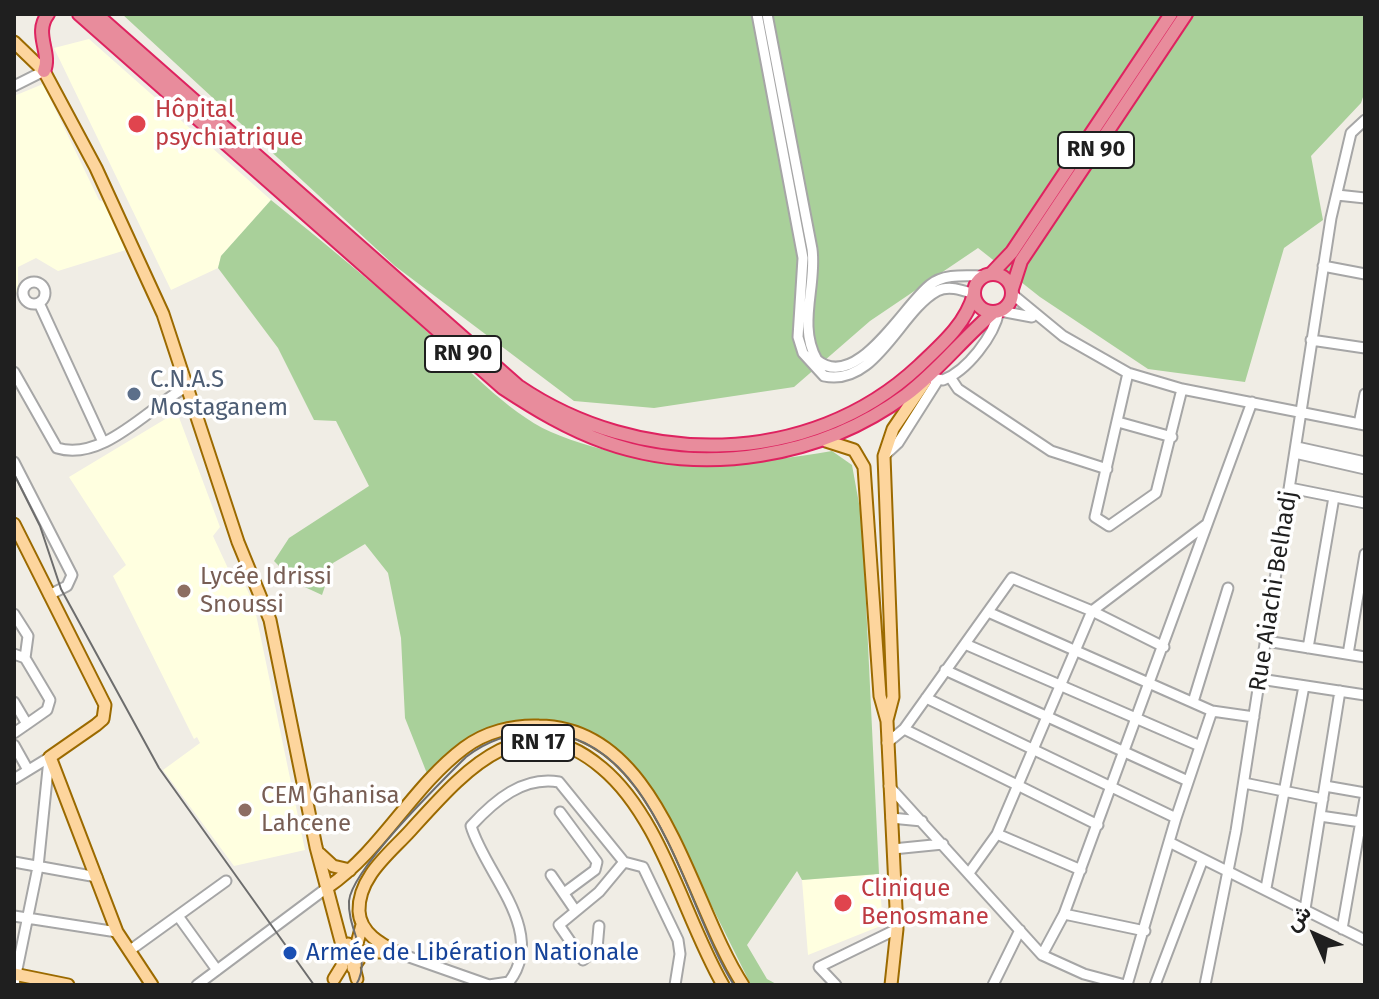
<!DOCTYPE html>
<meta charset="utf-8">
<style>
body{margin:0}
#map{position:relative;width:1379px;height:999px;overflow:hidden;background:#f0ede5;font-family:"Fira Sans",Vazirmatn,sans-serif}
canvas{display:block}
.frame{position:absolute;inset:0;border:16px solid #1f1f1f;pointer-events:none}
.north{position:absolute;left:1275px;top:895px;width:80px;height:80px;-webkit-text-stroke:6px #fff;paint-order:stroke;rotate:315deg;font-size:22px;font-weight:700;line-height:32px;text-align:center;color:#1f1f1f}
.north::after{content:'';display:block;margin:auto;width:28px;height:36px;background:#1f1f1f;clip-path:polygon(50% 0,100% 100%,50% 72%,0 100%)}
</style>
<div id="map">
<canvas width="1379" height="999"></canvas>
<div class="frame"></div>
<div class="north">ش</div>
</div>
<script>
const ctx = document.querySelector('canvas').getContext('2d');
ctx.lineJoin = 'round';
function fill(path, color) {
  ctx.fillStyle = color;
  ctx.fill(path, 'evenodd');
}
function trace(path, color, width, dash) {
  ctx.strokeStyle = color;
  ctx.lineWidth = width;
  ctx.lineCap = dash ? 'butt' : 'round';
  ctx.setLineDash(dash || []);
  ctx.stroke(path);
}
function drawText(font, color, halo, rows, align = 'center') {
  ctx.font = font + ' "Fira Sans",sans-serif';
  ctx.lineWidth = 7;
  ctx.setLineDash([]);
  ctx.textBaseline = 'middle';
  ctx.strokeStyle = halo;
  ctx.fillStyle = color;
  for (const [text, x, y, turn = 0] of rows) {
    ctx.save();
    ctx.translate(x, y);
    ctx.rotate((+turn || 0) * Math.PI / 180);
    ctx.textAlign = isNaN(turn) ? turn : align;
    if (halo) ctx.strokeText(text, 0, 0);
    ctx.fillText(text, 0, 0);
    ctx.restore();
  }
}
fill(new Path2D(`
 M89,39L271,200L221,256L218,268L171,290L54,48Z
 M43,84L99,200L107,204L129,249L58,271L36,258L18,267V292L14,295V96Z
 M177,412L220,527L213,536L232,577L242,578L254,605L305,850L234,866L163,770L200,743L197,737L194,739L113,576L126,565L69,477Z
 M879,874L883,925L808,955L802,880Z`), '#ffffe0');
fill(new Path2D(`
 M122,14H1365V91L1361,103L1311,156L1323,220L1284,248L1245,382L1148,369L1040,297L978,248L870,321L794,387L654,408L574,401L395,266Z
 M271,200C323,242 375,284 424,329C461,361 506,412 551,432C641,470 738,468 832,451L852,465L862,520L879,874L802,880L797,871L747,945L767,979L778,985H751L664,810C632,757 584,708 516,721C502,724 486,727 475,735C458,746 443,762 428,776L405,718L401,638L388,573L365,544L333,563L322,595L296,583L274,561L289,538L369,486L336,421L314,420L278,348L218,268L221,256Z`), '#a9d09a');
const minor = new Path2D(`
 M757,14L803,258L798,337L803,353L824,376C876,387 900,311 937,291C949,285 962,290 974,294
 M767,14L812,249C817,286 797,325 817,360C856,393 904,305 930,285C944,273 967,276 984,276
 M14,86L44,71
 M1337,195L1365,198
 M1323,266L1365,274
 M23 293a11 11 0 1 1 22 0a11 11 0 1 1-22 0Z
 M1012,294L1063,336L1128,373L1182,389L1365,425
 M39,303L103,442
 M1000,311L1032,317
 M1311,340L1365,348
 M14,372L57,448C103,462 148,408 186,387
 M1128,373L1095,517L1109,526L1156,493L1182,389
 M927,377L943,380C967,371 994,336 999,311
 M950,377L958,389L1051,451L1107,469
 M1118,422L1172,437
 M1359,424L1365,394
 M1297,447L1365,462
 M1295,453L1365,469
 M884,456L898,443L938,380
 M14,462L72,575L67,586L49,595
 M1290,488L1365,503
 M988,612L1212,711L1254,717
 M14,614L28,636L25,658
 M1266,641L1365,657
 M965,644L1200,746
 M1308,648L1334,497
 M14,654L25,658L50,700L47,710L27,724
 M1348,654L1365,554
 M945,670L1188,781
 M1260,679L1365,695
 M926,698L1176,818
 M14,702L27,724L14,733
 M1193,702L1228,588
 M904,729L1098,825
 M887,743L904,729L1012,578L1092,611L1164,647
 M14,745L28,770
 M14,779L50,757
 M1244,783L1323,799
 M889,786L1042,955L1084,974L1125,985
 M1325,786L1365,793
 M560,812L597,862L595,870L564,893
 M1320,816L1361,822
 M891,818L922,821
 M997,834L1081,870
 M1169,842L1365,940
 M893,849L943,844
 M14,862L97,877
 M969,873L997,834L1092,611L1207,524
 M551,875L575,910
 M1266,888L1304,686
 M1305,909L1340,691
 M1064,914L1145,931
 M14,916L117,932
 M178,916L217,970
 M599,926L597,949L583,960L559,925L599,892L624,862
 M1342,929L1365,798
 M129,951L226,881
 M398,953L489,985L509,982C548,931 485,874 471,826C495,800 523,776 559,782L624,862L643,867L678,940L680,954L675,985
 M1042,955L1064,914L1252,402
 M14,984L38,867L49,759
 M197,985L328,887
 M836,985L819,967L897,929
 M993,985L1020,930
 M1127,985L1176,818L1212,711
 M1155,985L1203,859
 M1205,985L1236,831L1331,218L1351,133L1365,120`);
const major = new Path2D(`
 M14,42L44,71L96,168L163,314L238,542L270,620L316,847L343,949L342,966L334,979
 M826,441L854,450L864,467L880,696L887,721L897,929L891,985
 M14,524L105,705L103,719L96,725L50,757L117,932L152,985
 M887,720L893,697L884,456L893,429L925,382
 M320,854L333,866L350,870
 M328,887C382,850 412,787 464,748C485,732 513,725 539,726C661,727 689,903 743,985
 M348,944L357,979
 M398,953C381,944 360,933 359,911C358,877 390,853 410,831C462,774 522,700 602,768C662,818 684,918 723,985
 M352,962L362,925
 M353,968L364,952H390
 M14,974L68,985`);
const highway = new Path2D(`
 M79,14L503,388C535,409 568,429 605,442C704,477 822,457 906,395C938,371 963,338 994,312
 M96,14L518,386C638,468 809,469 919,366C941,345 966,324 974,294
 M44,71C52,52 33,34 48,14
 M974 293a19 19 0 1 1 38 0a19 19 0 1 1-38 0Z
 M991,274L1012,252L1171,14
 M1012,289L1021,261L1186,14`);
trace(minor, '#a6a6a6', 13);
trace(major, '#9b6a00', 15);
trace(highway, '#de2360', 16);
trace(minor, '#fff', 9);
trace(major, '#fdd59d', 11);
trace(highway, '#e88c9c', 12);
trace(new Path2D(`
 M14,474L40,526L61,589L159,768L314,985
 M356,985C373,958 347,930 349,901C352,869 440,783 466,757C489,739 516,731 546,733C657,739 685,909 734,985`), '#6d6d6d', 2);
for (const [x, y, r, color] of [
 [137,124,10,"#e0444e"],
 [134,394,8,"#5c6f8a"],
 [184,591,8,"#8d6e63"],
 [245,810,8,"#8d6e63"],
 [843,903,10,"#e0444e"],
 [290,953,8,"#1a4fb4"]
]) {
  const dot = new Path2D();
  dot.arc(x, y, r, 0, 2 * Math.PI);
  ctx.fillStyle = color;
  ctx.fill(dot);
  trace(dot, '#fff', 3);
}
for (const [x, y, w] of [
 [1096,150,76],
 [463,354,76],
 [538,743,72]
]) {
  const box = new Path2D();
  box.roundRect(x - w / 2, y - 18, w, 36, 6);
  ctx.fillStyle = '#fff';
  ctx.fill(box);
  trace(box, '#1f1f1f', 2);
}
drawText('bold 22px', '#1f1f1f', null, [
 ["RN 90",1096,150],
 ["RN 90",463,354],
 ["RN 17",538,743]
]);
drawText('24px', '#be3a42', '#fff', [
 ["Hôpital",155,110],
 ["psychiatrique",155,138],
 ["Clinique",861,889],
 ["Benosmane",861,917]
], 'left');
drawText('24px', '#4e5e75', '#fff', [
 ["C.N.A.S",150,380],
 ["Mostaganem",150,408]
], 'left');
drawText('24px', '#785e54', '#fff', [
 ["Lycée Idrissi",200,577],
 ["Snoussi",200,605],
 ["CEM Ghanisa",261,796],
 ["Lahcene",261,824]
], 'left');
drawText('24px', '#1f1f1f', '#fff', [
 ["Rue Aiachi Belhadj",1274,591,-81]
]);
drawText('24px', '#164399', '#fff', [
 ["Armée de Libération Nationale",306,953]
], 'left');
</script>
